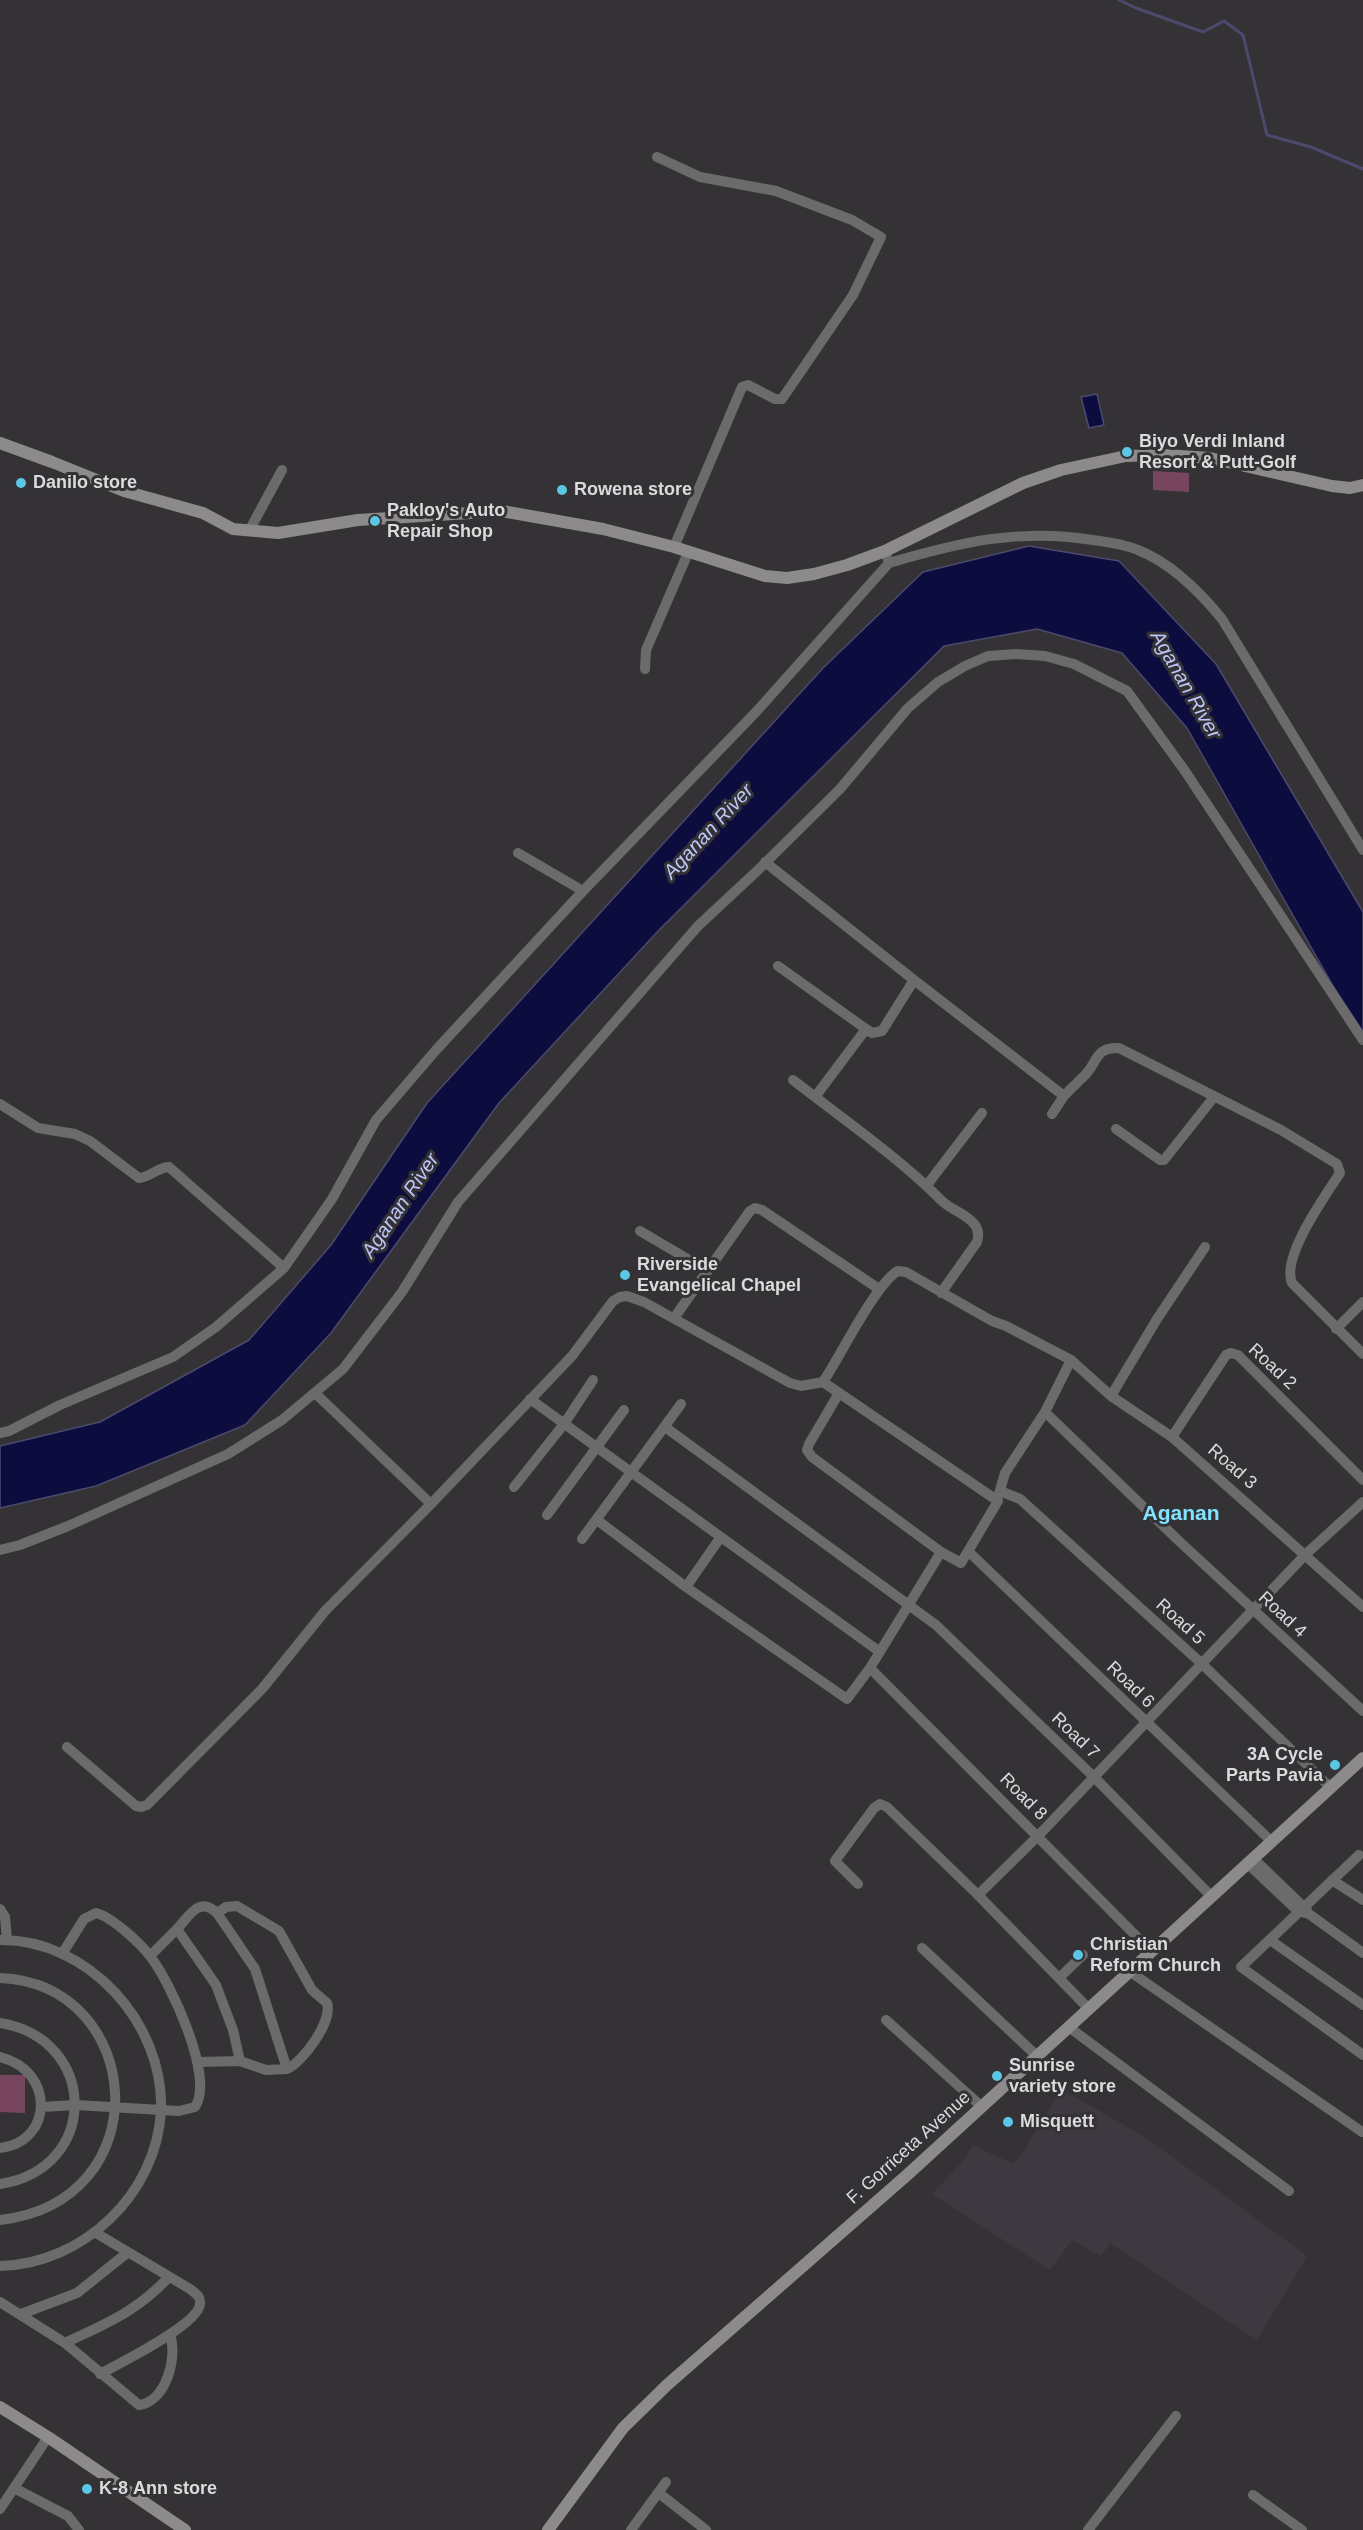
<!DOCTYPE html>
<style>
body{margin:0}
canvas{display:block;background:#343235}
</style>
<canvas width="1363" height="2530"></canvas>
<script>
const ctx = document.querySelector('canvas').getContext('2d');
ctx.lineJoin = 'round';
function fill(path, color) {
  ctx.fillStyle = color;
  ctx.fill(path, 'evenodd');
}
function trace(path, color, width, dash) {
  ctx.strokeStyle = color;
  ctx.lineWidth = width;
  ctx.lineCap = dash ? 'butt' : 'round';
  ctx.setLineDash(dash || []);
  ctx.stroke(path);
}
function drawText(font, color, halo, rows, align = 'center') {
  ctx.font = font + ' Arial,sans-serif';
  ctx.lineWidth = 6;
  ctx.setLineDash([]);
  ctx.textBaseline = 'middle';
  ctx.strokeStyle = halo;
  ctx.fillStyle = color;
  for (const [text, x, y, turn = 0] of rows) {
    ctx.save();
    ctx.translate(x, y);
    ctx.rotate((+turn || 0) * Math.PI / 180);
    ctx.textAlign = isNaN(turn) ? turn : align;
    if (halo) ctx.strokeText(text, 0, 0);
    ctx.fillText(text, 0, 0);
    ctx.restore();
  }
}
fill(new Path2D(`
 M1061,2089L1145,2137L1307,2256L1257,2340L1110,2243L1101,2256L1072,2240L1050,2270L932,2194L965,2159L973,2145L1013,2164L1019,2159Z`), '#3e3941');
fill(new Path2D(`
 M1153,471L1189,473V492L1153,490Z
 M0,2075H25V2113L0,2112Z`), '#77455e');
const water = new Path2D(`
 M1097,394L1104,425L1089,428L1081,397Z
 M1029,546L1119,561L1216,664L1363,912V1032L1333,986L1187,728L1122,653L1037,629L944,646L659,930L499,1103L331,1333L245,1425L96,1486L0,1508V1446L100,1422L249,1340L331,1245L427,1103L823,668L923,572Z`);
fill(water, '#0d0c3e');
trace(water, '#4b4a6d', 1.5);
trace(new Path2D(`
 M1119,0L1136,8L1203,32L1224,21L1243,35L1267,135L1311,147L1363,169`), '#4b4a6d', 3);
trace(new Path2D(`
 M657,157L700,177L776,191L852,220L881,237L853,295L782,399H775L748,385L742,387L674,547
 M249,531L282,470
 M889,563C961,542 1018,528 1093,540C1108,542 1124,544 1138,550C1171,563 1200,592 1222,619L1363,850
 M645,669L646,650L688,553
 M518,853L583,891
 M765,862L914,980
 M778,966L866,1029
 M793,1080C843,1119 897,1156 942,1201C951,1210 967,1214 975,1225C979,1231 979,1236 977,1242L941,1293
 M815,1097L866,1029L872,1033L882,1031L914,980L1064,1096C1070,1089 1076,1084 1082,1078C1098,1065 1093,1047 1119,1048L1281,1130L1337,1164L1340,1173C1325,1196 1281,1257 1292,1283L1363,1354
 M0,1104L38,1128L75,1134L90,1141L139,1178C151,1177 158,1167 169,1167L284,1268
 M1052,1114L1064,1096
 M1116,1129L1160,1160H1164L1214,1097
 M927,1185L982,1113
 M640,1231L708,1271
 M674,1318L750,1211L755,1208L762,1210L879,1289
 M1336,1329L1363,1302
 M823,1382L998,1501L961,1563L941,1552L812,1457L807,1450L809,1444L839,1393
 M316,1394L431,1504
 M1111,1396L1157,1319L1205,1247
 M530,1399L880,1652
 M1045,1412L1180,1542L1363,1711
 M665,1427L936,1625L1094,1777L1211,1896
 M0,1433L9,1431L60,1405L173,1357L216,1327L284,1268L332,1199L376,1120L436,1050L583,891L756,712L889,563L885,551
 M1172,1437L1226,1355L1231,1353L1238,1355L1363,1480
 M514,1487L564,1424L593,1380
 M1000,1491L1020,1499L1201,1663L1330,1787
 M998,1497L1005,1473L1045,1412L1071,1360
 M547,1515L624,1410
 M597,1520L686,1587L847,1699L870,1668L941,1552
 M582,1539L681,1404
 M0,1550L20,1545L68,1526L228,1454L282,1420L343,1369L402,1292L458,1202L698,926L757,871L840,789L908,708L938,682L965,666L988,656L1016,654L1045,656L1074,664L1127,691L1185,771L1363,1040
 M969,1552L1270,1840
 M686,1587L720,1538
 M870,1668L1151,1951
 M67,1747L136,1806L141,1807L147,1805L262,1689L325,1611L431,1504L572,1356L613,1301L620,1297L627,1296L644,1302L790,1383L801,1386L823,1382C840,1357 876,1283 898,1271L906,1272L992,1321L1006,1326L1071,1360L1111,1396L1172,1437L1363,1607
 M1359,1855L1241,1967L1363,2055
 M1253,1858L1307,1910
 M1247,1863L1298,1911L1309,1914L1363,1953
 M1332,1880L1363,1900
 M858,1884L835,1861L874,1808L880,1804L887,1807L978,1895L1088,2008
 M978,1895L1038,1836L1306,1554L1363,1502
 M0,1909L5,1917L7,1940
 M217,1913L226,1907L237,1906L279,1931L312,1990L327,2003C333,2021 303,2062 287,2069
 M177,1929C190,1915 199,1896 217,1913L255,1969L287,2069L266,2070L240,2061
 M0,1940C88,1939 164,2023 161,2110C157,2194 83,2264 0,2266
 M1270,1940L1363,2005
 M922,1948L1038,2057
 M150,1956L177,1929L216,1985L233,2030L240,2061L199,2062
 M1129,1971L1362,2132
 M0,1978C146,1984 161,2202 0,2220
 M1059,1978L1083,1955
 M886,2020L982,2107
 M0,2023C99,2039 100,2169 0,2184
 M1070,2028L1289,2191
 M0,2057C55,2070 54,2142 0,2148
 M41,2107L76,2105L179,2111L195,2107C215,2078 171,1983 150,1956C140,1943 112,1917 96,1913L84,1919L62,1954
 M96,2233L190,2289C195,2293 201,2296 200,2304C198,2325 120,2363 100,2374
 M0,2302L65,2343L139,2405C166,2402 178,2357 170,2335
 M21,2314L77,2293L127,2253
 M65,2343C107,2323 136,2312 169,2277
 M14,2488L68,2516L79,2530
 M660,2494L706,2530
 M1253,2495L1302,2530
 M0,2509L48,2437
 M631,2530L666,2482
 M1088,2530L1176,2416`), '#6c6b6c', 10);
trace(new Path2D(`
 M0,443L52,462L124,491L203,513L233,529L278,533L358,520L502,511L603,529L674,547L765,576L787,578L814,574L847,565L885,551L1023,483L1061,470L1126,456L1165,455L1210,458L1332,486L1350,488L1363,485
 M0,2407L48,2437L185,2530
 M548,2530L623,2428L667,2385L906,2176L1363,1758`), '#8c8a8b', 12);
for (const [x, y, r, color] of [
 [1127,452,6,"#5ac8e5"],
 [21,483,6,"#5ac8e5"],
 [562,490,6,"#5ac8e5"],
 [375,521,6,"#5ac8e5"],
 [625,1275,6,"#5ac8e5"],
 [1335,1765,6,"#5ac8e5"],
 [1078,1955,6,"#5ac8e5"],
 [997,2076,6,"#5ac8e5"],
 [1008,2122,6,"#5ac8e5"],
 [87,2489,6,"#5ac8e5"]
]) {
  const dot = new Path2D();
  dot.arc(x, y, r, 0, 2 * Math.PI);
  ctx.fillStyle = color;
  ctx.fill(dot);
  trace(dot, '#343235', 2);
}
drawText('bold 18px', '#dbdadc', '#343235', [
 ["Biyo Verdi Inland",1139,442],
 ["Resort & Putt-Golf",1139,463],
 ["Danilo store",33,483],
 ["Rowena store",574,490],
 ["Pakloy's Auto",387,511],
 ["Repair Shop",387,532],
 ["Riverside",637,1265],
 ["Evangelical Chapel",637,1286],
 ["3A Cycle",1323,1755,"right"],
 ["Parts Pavia",1323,1776,"right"],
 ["Christian",1090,1945],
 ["Reform Church",1090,1966],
 ["Sunrise",1009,2066],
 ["variety store",1009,2087],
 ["Misquett",1020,2122],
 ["K-8 Ann store",99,2489]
], 'left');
drawText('18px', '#dbdadc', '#343235', [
 ["Road 2",1272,1367,43],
 ["Road 3",1232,1467,41],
 ["Road 4",1282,1615,43],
 ["Road 5",1180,1622,42],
 ["Road 6",1130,1685,44],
 ["Road 7",1075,1736,44],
 ["Road 8",1023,1797,45],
 ["F. Gorriceta Avenue",909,2148,-42]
]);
drawText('italic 20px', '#bbc7fa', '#343235', [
 ["Aganan River",1185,685,60],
 ["Aganan River",709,832,-47],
 ["Aganan River",401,1206,-56]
]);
drawText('bold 21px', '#81e3ff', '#343235', [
 ["Aganan",1181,1514]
]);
</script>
